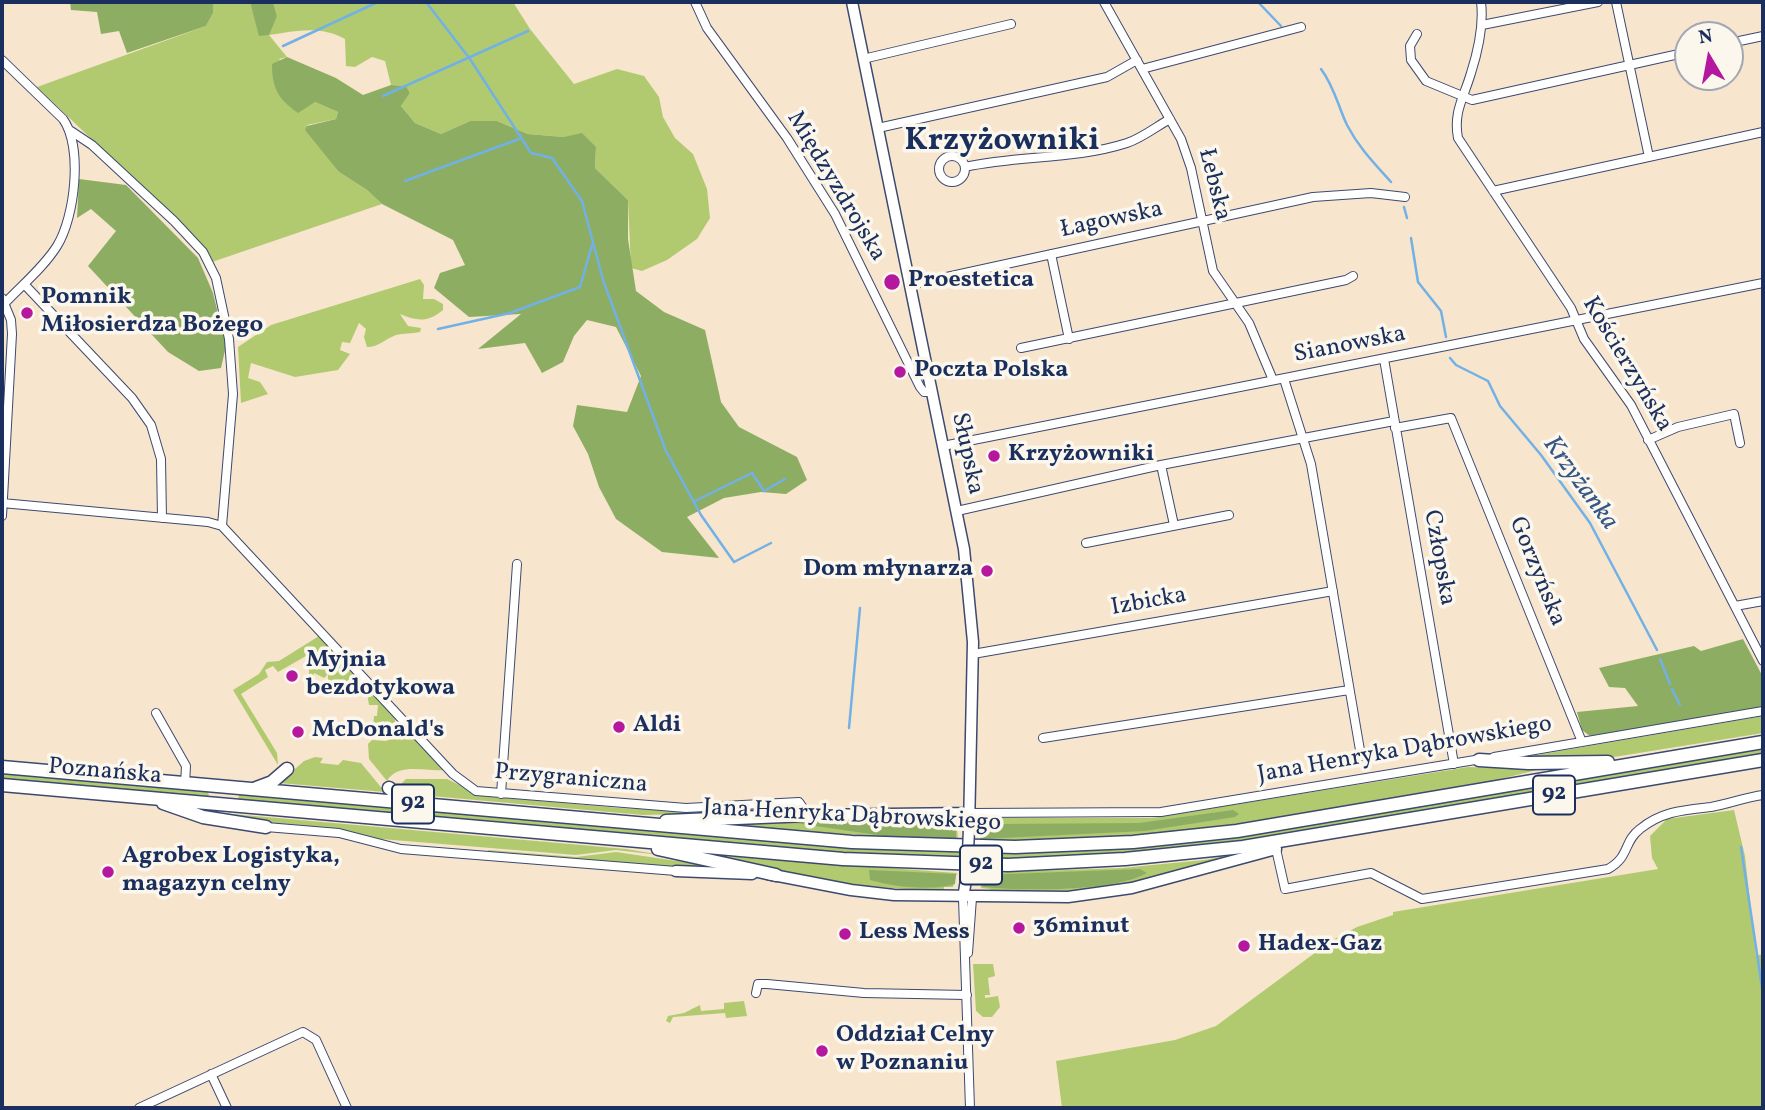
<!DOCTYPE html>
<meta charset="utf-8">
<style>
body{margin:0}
#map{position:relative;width:1765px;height:1110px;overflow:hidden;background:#f7e5ce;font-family:Vollkorn,serif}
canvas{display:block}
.frame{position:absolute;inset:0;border:4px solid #1b2f5e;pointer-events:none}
.north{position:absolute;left:1674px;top:21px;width:70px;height:70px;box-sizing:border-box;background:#fbf7ec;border:2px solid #a1a7b3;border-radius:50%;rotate:350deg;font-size:19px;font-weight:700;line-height:28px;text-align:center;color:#1b2f5e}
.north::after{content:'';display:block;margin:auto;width:24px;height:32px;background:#b5179e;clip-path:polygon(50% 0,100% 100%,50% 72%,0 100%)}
</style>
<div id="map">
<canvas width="1765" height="1110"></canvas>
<div class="frame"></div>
<div class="north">N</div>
</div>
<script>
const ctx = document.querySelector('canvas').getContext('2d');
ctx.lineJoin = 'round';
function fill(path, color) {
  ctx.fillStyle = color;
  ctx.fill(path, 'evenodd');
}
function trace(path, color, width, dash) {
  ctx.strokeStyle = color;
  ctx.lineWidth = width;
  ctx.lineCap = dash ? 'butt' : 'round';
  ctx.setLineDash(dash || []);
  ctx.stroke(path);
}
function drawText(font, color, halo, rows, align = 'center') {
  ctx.font = font + ' Vollkorn,serif';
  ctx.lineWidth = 7;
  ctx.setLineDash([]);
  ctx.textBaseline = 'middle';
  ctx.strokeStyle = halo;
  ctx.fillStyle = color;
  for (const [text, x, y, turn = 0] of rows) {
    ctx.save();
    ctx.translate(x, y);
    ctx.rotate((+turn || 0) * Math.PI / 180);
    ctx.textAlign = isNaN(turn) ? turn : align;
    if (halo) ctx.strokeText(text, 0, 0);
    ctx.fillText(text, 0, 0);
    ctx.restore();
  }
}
fill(new Path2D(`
 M213,2H250L260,36L277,16L273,2H513L530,29L574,84L617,69L644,76L659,97L663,117L675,138L693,154L707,189L710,218L697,239L667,260L642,271L631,268L628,200L595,168L596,147L564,137L528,134L497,121H470L441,134L415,123L401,106L410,93L406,86L391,85L385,61L372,57L355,67L346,66L345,39C320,25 296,31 269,35L287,57L279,59L315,102L338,112L336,119L307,125L339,172L367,190L382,204L212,262L172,216L37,87L206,26L213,13Z
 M420,279L424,285L423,299H434L443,304V310C428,323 416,321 400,314L408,326L421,328L420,332C412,334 403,333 396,335C385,339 379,347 367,347L364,337L366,329L359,323L350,343L342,342L340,350L350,354L338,370L295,377L251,363L248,378L260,382L268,394L241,403L238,347L271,325Z
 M319,636L395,717V724L385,733L369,732L368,726H373L374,716H377L378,705H369L367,693L352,686V681L328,683V674L324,678L314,673L313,682H309V665L318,661L313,652L278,672L273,666L265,670L268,677L241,694L277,753L278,765L233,690L259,674L267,662L279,661Z
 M1763,716V733L1614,757L1514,759Z
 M403,733L412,735L444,770C426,772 398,762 387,781L369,759L368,744L372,740L386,741Z
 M1763,747V755L1287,835L1164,852L1003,860L865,856L238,800L239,794L856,847L996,852L1115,848Z
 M315,757L323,758L320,763L338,765L343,760L361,763L385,792L279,783L304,761Z
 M1468,767L1541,769L1472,786L1262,822L1157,835L980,842L981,826L997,823L1000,818H1152Z
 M2,772L207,790L209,795L206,798L2,780Z
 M406,779H447L483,796L620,808L687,811L791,808L785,812L643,815L420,795L397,788Z
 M187,810L626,849L668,856L616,850L576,855L381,839L266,825Z
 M1734,810L1745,856L1756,956L1763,954V1108H1062L1056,1061L1175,1040L1216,1026L1331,941L1357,927L1393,915V912L1658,869L1652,858L1650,836L1667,819Z
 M939,818L941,823L957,824L958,842L687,823Z
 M488,850L576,857L616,852L697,864L700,868L655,869L488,854Z
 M1253,851L1137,883L1075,894H990V889L981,888L979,873L1122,868L1204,860Z
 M726,856L957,873L953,887H944V892L825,883L724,858Z
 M973,964H993L995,976L988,978L990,995H985V998L998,996L1000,1007L992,1017H983L976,1011Z
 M744,1001L747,1016L726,1018L725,1013L673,1017L670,1023L666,1021L668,1016L684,1013L700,1005L701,1011L724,1009V1003Z`), '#b2ca6f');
fill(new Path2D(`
 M70,2H213V13L206,26L127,53L119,31L101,34L97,12L71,10Z
 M250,2H273L277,16L269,35L259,36Z
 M287,57L336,78L363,95L391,85L406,86L410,93L401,106L415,123L441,134L470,121H497L528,134L564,137L582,133L596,147L595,168L628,200V239L636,291L664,312L705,330L721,402L739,427L797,457L807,480L786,494L761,492L724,498L687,517L719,558L662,552L616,519L599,487L588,454L573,426L577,405L627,412L641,376L616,327L587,320L574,336L563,362L542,373L525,343L478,349L521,314L469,317L434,288L440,273L465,265L453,240L382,204L367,190L339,172L305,130L307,126L336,119L338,112L315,102L298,113C278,99 272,88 272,64Z
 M79,179L126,185L198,258L213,293L226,346L221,368L199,371L168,352L88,266L116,231L91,209L77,218Z
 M1743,639L1763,677V707L1590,736L1582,730L1577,712L1638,706L1625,688L1609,687L1599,668L1694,646L1701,651Z
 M1233,810L1239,814L1235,817L1145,831L981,839L982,827L991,824L1139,823Z
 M818,821H940L956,825V839L884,836L795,823Z
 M1140,869L1147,873C1114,892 1022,891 983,887L979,879L981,875Z
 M869,870L956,874L955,884C933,891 892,887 870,880Z`), '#8dae62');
trace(new Path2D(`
 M426,2L470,59L531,153L552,158L582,201L603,280L666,451L701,515L734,562L771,543
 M1258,2L1281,26
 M283,46L378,2
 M1321,69C1334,86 1338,106 1347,125C1359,148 1374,163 1391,182
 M383,96L528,31
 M405,181L519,139
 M1404,207L1407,218
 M1411,238L1418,282L1441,311L1446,337
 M438,329L510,313L580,287L592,245
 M1450,358L1456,365L1488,381L1500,406L1541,455L1590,523L1657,650
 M695,501L752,473L764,491L785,479
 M1660,659L1670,684
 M1672,689L1680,705
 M849,728L860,608
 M1741,847L1763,994`), '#71b1e5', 2.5);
const street = new Path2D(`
 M695,2L707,28L787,138L835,214L920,387L924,392H932
 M1104,2L1181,139L1191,168L1213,271L1249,323L1273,380
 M1481,2C1484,26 1478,51 1471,73C1464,97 1453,112 1458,138L1571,308L1584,339L1631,405L1763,661
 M1616,2L1649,157
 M1482,25L1598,2
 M1417,34L1410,46L1411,60L1426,81L1472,100L1688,52
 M1730,43L1763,36
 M863,59L1011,24
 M2,60L63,119C83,147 75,217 57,246C44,267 22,285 5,303
 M1142,69L1301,27
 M878,128L1107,77L1137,60
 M71,131L92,145L174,221L203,252L216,278L229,339L233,394L222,526
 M939 169a13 13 0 1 1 26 0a13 13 0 1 1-26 0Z
 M965,167C1019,155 1074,160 1127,143C1142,138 1157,126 1170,119
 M1493,191L1763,132
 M1051,254L1069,339
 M24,284L132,398L151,425L161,459L162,518
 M910,285L1313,197L1371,193L1405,197
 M2,298L11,320L12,334L2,516
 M1021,348L1346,280L1353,276
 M1384,359L1454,764
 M1284,379L1311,464L1361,756
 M1395,428L1451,418L1582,742
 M1648,440L1678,427L1734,414L1740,443
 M943,446L1763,283
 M1161,465L1174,525
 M2,503L208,522L222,526L453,774L476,791L686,808L799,802L808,815
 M957,511L1161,465L1394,421
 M1086,543L1229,515
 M1735,606L1763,601
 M973,654L1333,591
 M156,713L186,766L185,784
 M1043,738L1349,690
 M1494,757L1763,711
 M501,794L517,564
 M969,813L1161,812L1481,759
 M266,827L339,833L401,849L676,871
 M1276,849L1285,889L1371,873L1422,899L1608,869C1630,857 1623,842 1640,829C1662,811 1684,810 1711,807C1729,804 1746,797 1763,795
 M963,898L970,1108
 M968,953L972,898
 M756,993L758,984H767L864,993L967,995
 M211,1074L227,1108
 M139,1108L303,1032L316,1040L347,1108`);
const secondary = new Path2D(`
 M852,2L964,549L973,642L969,829
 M808,815L969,813
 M676,871L752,874
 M768,874L851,890L894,895L1068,897L1132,888L1276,849
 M963,898L967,874`);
const primary = new Path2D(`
 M1479,760L1528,763L1608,762
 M2,767L852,842L1015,847L1133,842L1237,831L1763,742
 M2,785L843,859L1008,865L1125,859L1243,847L1763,760
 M256,788L272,782L287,769
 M389,788L408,803
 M163,803L203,817L266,827
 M666,821L808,815
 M658,849L776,875`);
trace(street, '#3c4a6f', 10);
trace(secondary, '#3c4a6f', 13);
trace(primary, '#3c4a6f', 15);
trace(street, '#fff', 8);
trace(secondary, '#fff', 10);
trace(primary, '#fff', 12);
const secondaryBridge = new Path2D(`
 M967,874L969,829`);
trace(secondaryBridge, '#3c4a6f', 13, []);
trace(secondaryBridge, '#fff', 10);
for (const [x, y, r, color] of [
 [892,282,9,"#b5179e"],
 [27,313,7,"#b5179e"],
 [900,372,7,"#b5179e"],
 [994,456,7,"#b5179e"],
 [987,571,7,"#b5179e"],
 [292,676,7,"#b5179e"],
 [619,727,7,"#b5179e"],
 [298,732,7,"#b5179e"],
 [108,872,7,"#b5179e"],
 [1019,928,7,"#b5179e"],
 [845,934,7,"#b5179e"],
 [1244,946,7,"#b5179e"],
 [822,1051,7,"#b5179e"]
]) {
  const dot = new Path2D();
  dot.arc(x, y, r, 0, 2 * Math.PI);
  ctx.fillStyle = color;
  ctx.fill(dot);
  trace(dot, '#fbf7ec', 2.5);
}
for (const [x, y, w] of [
 [1554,795,42],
 [413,804,42],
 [981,865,42]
]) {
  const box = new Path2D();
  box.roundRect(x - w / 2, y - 19.5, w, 39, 5);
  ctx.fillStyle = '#fbf7ec';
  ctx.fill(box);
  trace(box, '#1b2f5e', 2);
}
drawText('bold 23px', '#1b2f5e', null, [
 ["92",1554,795],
 ["92",413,804],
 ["92",981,865]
]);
drawText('24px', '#1b2f5e', '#fbf7ec', [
 ["Łebska",1213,185,76],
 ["Międzyzdrojska",835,187,59],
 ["Łagowska",1112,221,-12],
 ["Sianowska",1350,346,-11],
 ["Kościerzyńska",1626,365,59],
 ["Słupska",966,454,78],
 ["Człopska",1438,558,80],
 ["Gorzyńska",1536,572,68],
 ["Izbicka",1149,603,-10],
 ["Jana Henryka Dąbrowskiego",1405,751,-10],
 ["Poznańska",105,773,5],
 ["Przygraniczna",571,780,5],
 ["Jana Henryka Dąbrowskiego",852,817,3]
]);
drawText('bold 24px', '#1b2f5e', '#fbf7ec', [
 ["Proestetica",908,282],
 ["Pomnik",41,299],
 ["Miłosierdza Bożego",41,327],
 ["Poczta Polska",914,372],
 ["Krzyżowniki",1008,456],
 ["Dom młynarza",973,571,"right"],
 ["Myjnia",306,662],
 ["bezdotykowa",306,690],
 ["Aldi",633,727],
 ["McDonald's",312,732],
 ["Agrobex Logistyka,",122,858],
 ["magazyn celny",122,886],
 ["36minut",1033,928],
 ["Less Mess",859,934],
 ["Hadex-Gaz",1258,946],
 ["Oddział Celny",836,1037],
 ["w Poznaniu",836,1065]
], 'left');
drawText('italic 26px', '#355686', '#fbf7ec', [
 ["Krzyżanka",1579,484,54]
]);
drawText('bold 32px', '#1b2f5e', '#fbf7ec', [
 ["Krzyżowniki",1002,143]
]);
</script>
